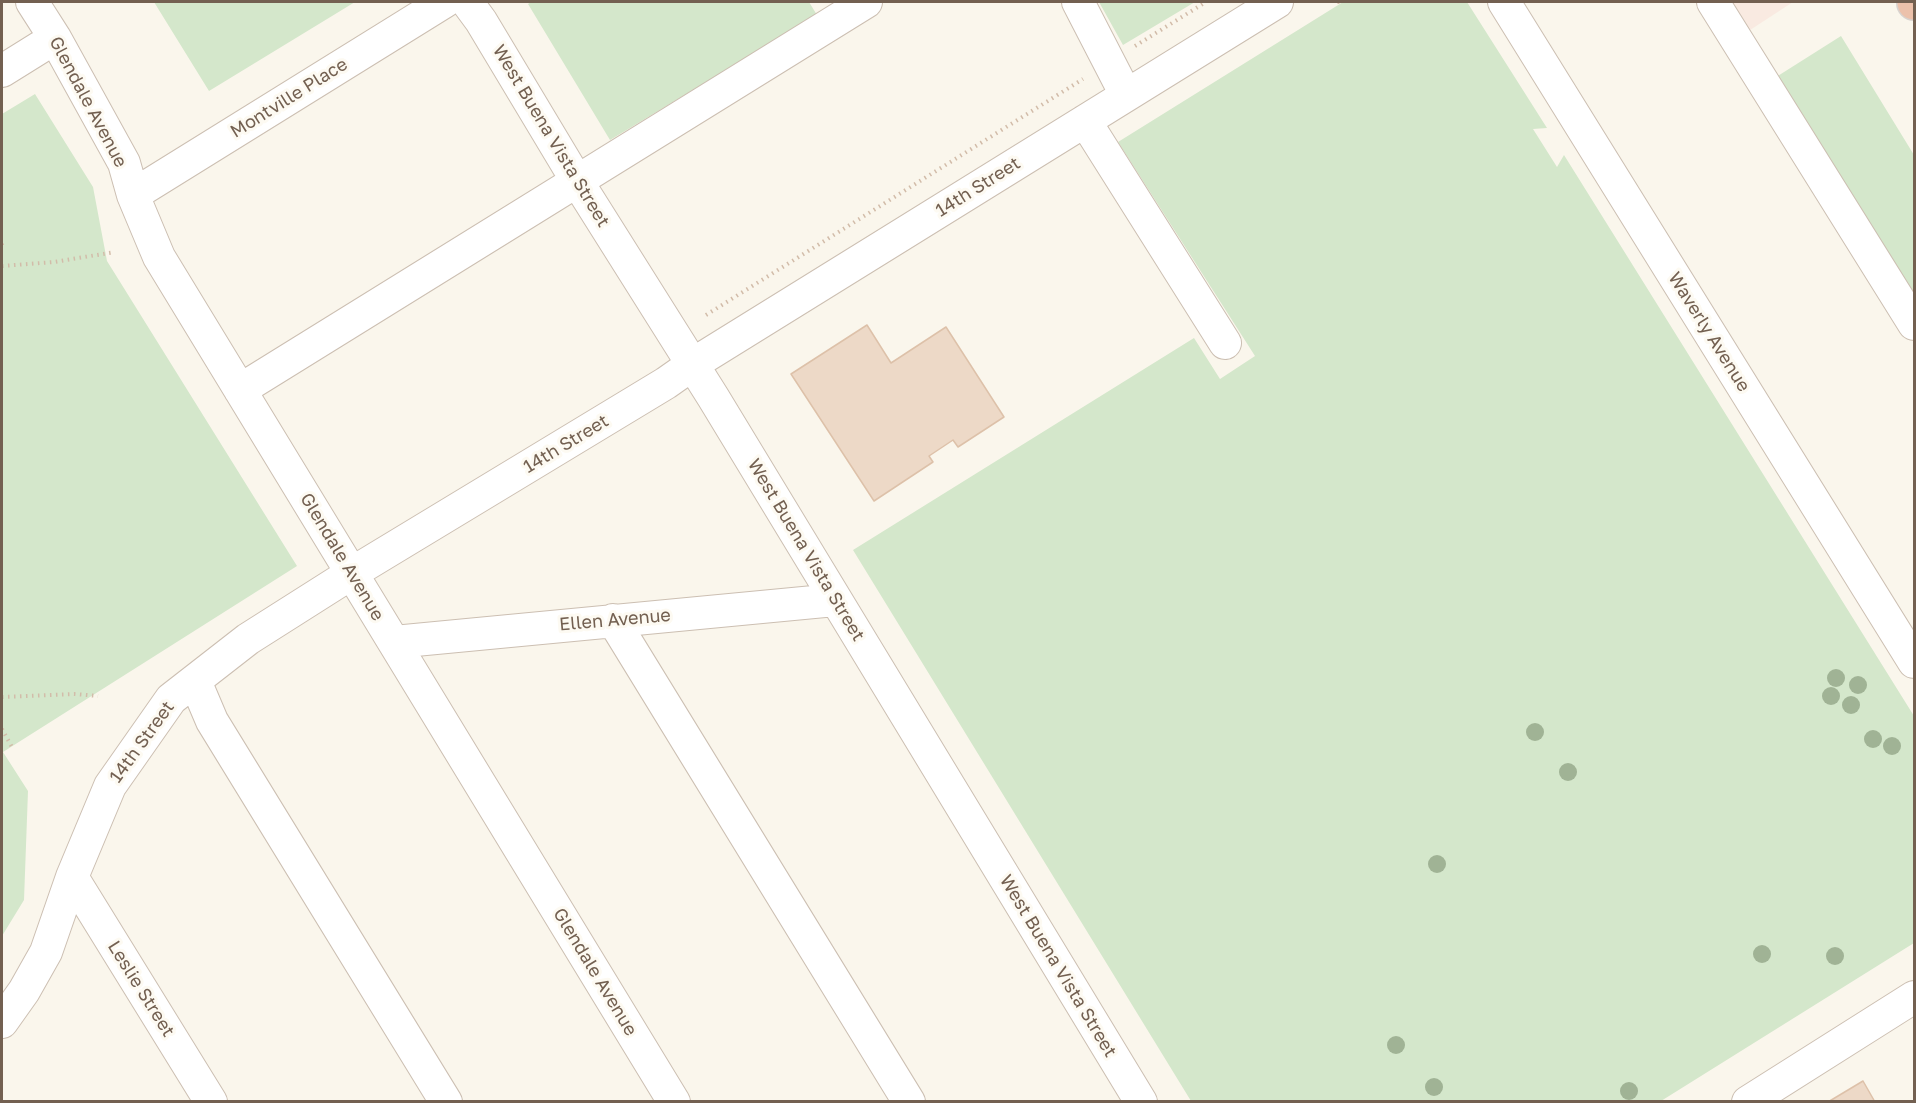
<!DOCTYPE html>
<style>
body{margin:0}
#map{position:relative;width:1916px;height:1103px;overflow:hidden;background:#faf6ec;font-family:"Golos Text",sans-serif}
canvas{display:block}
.frame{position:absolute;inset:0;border:3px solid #736051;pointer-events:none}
</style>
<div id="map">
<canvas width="1916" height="1103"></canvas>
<div class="frame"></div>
</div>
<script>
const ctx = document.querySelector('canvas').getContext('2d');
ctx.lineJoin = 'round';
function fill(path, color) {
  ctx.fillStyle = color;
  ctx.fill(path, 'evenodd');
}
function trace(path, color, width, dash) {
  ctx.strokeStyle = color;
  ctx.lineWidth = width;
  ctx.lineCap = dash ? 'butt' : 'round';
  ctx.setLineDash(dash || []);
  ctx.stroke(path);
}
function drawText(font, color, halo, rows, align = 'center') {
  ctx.font = font + ' "Golos Text",sans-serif';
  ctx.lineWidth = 6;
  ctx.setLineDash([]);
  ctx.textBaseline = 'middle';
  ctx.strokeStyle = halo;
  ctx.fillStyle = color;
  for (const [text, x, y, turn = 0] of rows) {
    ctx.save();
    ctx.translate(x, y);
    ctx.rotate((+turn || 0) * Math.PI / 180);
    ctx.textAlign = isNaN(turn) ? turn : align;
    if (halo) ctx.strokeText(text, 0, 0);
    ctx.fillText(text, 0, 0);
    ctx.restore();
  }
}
fill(new Path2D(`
 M1727,2H1793L1747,32Z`), '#f9eae1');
fill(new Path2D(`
 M154,2H355L209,91Z
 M531,2H809L817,15L610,140L528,4Z
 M1099,2H1195L1123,45Z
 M1343,2H1467L1547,128L1533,129L1557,167L1564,155L1914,716V943L1661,1101H1191L853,550L1194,338L1220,379L1255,356L1118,142Z
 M1841,36L1914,155V308L1773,79Z
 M35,94L93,187L107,261L297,566L3,752L28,791L24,900L2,936V114Z`), '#d4e7cb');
const building = new Path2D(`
 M867,325L891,363L946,327L1004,417L958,447L953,440L929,456L933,462L874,501L791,374Z
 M1863,1081L1875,1102H1828Z`);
fill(building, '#edd9c7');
trace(building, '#ddc1a9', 1.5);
const minor = new Path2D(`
 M32,2L55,38L124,163L133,195L159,257L674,1102
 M467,2L481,21L577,181L713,397L1141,1102
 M1078,2L1126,95
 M1504,2L1914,662
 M1713,2L1914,324
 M2,71L55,38
 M1085,121L1225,343
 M133,195L444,2
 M240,390L866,2
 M613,620L909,1102
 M394,642L835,600
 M195,681L212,721L446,1102
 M72,877L211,1102
 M2,1022L24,991L46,952L72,877L110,786L171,699L248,639L352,573L666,383L693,364L1277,2
 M1748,1102L1914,997`);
const highway = new Path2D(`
 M1914,2V3`);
trace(minor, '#ccbfb2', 34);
trace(highway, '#d8d2ce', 36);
trace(new Path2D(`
 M1339,2L1340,4
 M1135,46L1206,2
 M2,245V243
 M2,266L54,262L115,252
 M706,315L1083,79
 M2,697L74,694L98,696
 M2,729L13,749`), '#d2bca9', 4, [1.5, 4.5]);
trace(minor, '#fff', 32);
trace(highway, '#ecc1ab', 33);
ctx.fillStyle = '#a0b395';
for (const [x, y] of [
 [1836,678],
 [1858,685],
 [1831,696],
 [1851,705],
 [1535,732],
 [1873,739],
 [1892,746],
 [1568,772],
 [1437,864],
 [1762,954],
 [1835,956],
 [1396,1045],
 [1434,1087],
 [1629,1091]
]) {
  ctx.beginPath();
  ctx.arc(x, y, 9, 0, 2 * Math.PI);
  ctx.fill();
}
drawText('18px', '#736051', '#fdfaf2', [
 ["Montville Place",289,98,-32],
 ["Glendale Avenue",88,102,62],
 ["West Buena Vista Street",551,136,59],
 ["14th Street",978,187,-32],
 ["Waverly Avenue",1709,332,58],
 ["14th Street",566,444,-31],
 ["West Buena Vista Street",806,550,59],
 ["Glendale Avenue",342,557,59],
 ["Ellen Avenue",615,620,-5],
 ["14th Street",142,742,-54],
 ["West Buena Vista Street",1058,966,59],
 ["Glendale Avenue",595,972,59],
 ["Leslie Street",141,989,58]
]);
</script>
